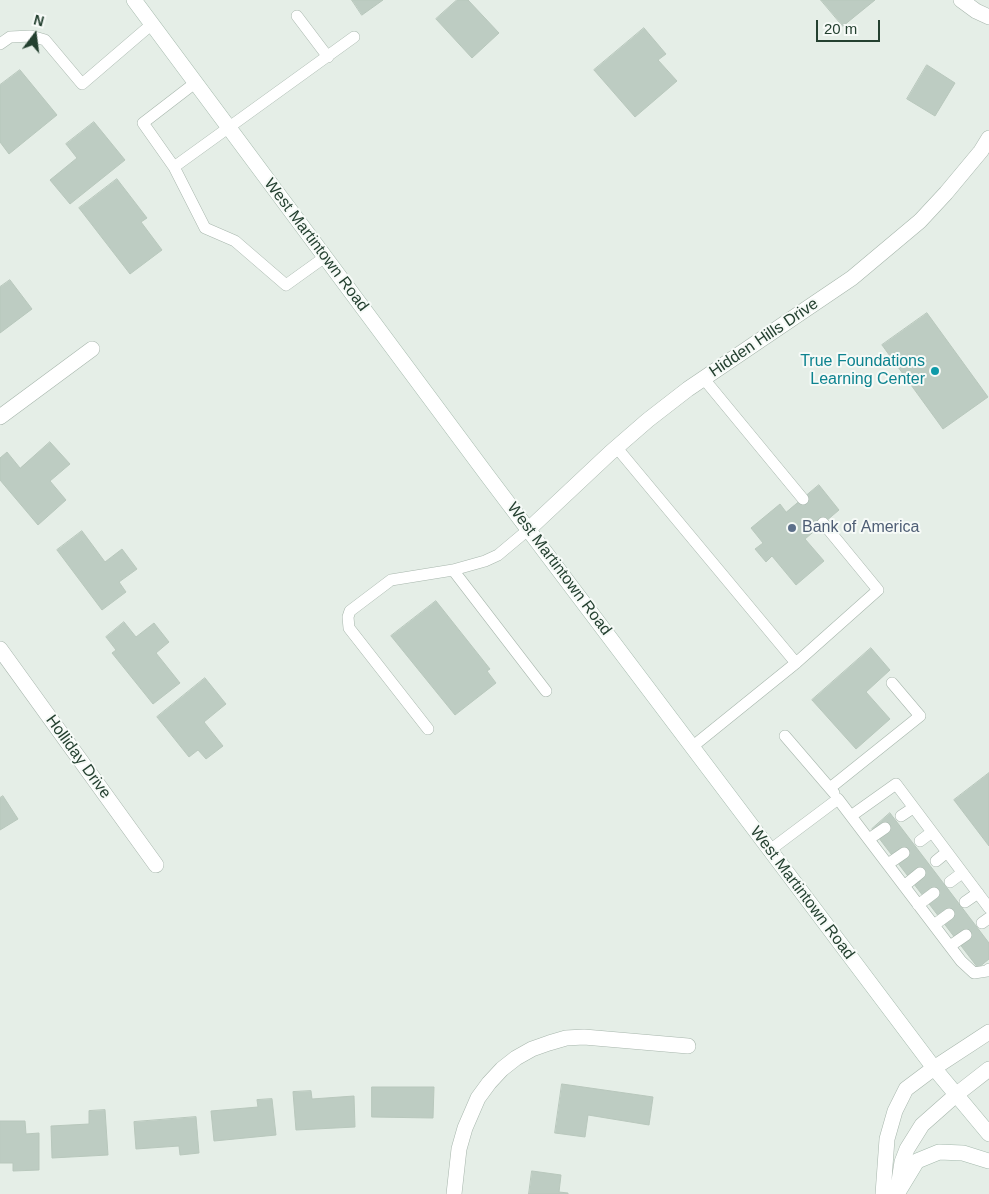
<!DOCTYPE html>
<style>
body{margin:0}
#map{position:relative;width:989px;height:1194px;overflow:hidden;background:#e5eee7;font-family:Helvetica,sans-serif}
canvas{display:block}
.north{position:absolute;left:10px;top:10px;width:50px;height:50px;-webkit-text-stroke:4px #f6faf7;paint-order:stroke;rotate:15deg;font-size:14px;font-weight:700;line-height:20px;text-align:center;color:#244030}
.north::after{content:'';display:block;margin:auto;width:18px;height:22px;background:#244030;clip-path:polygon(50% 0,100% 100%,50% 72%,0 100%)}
.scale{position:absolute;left:816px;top:20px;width:64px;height:22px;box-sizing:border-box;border:2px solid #244030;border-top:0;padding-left:6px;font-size:15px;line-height:18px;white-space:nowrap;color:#244030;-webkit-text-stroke:4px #f6faf7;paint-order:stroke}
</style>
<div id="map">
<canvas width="989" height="1194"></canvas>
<div class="north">N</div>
<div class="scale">20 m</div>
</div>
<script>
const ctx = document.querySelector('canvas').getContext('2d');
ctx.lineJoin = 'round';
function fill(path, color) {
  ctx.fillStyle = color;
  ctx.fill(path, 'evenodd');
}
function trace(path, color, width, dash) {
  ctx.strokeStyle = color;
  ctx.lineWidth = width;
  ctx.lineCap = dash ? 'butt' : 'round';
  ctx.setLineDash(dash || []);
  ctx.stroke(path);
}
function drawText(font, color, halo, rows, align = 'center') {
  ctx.font = font + ' Helvetica,sans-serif';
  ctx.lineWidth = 4;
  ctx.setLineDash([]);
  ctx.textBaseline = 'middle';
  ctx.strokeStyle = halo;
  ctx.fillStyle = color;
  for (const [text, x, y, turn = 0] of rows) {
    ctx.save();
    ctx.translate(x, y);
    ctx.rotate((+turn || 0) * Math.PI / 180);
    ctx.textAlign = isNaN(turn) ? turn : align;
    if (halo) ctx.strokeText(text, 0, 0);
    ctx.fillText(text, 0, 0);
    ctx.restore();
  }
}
const building = new Path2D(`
 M352,0H383L362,15Z
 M457,0H468L499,33L472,58L436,19Z
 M821,0H875L843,26Z
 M644,28L666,54L658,60L677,81L635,117L594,70Z
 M927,65L955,83L935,116L907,99Z
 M20,70L57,115L9,154L0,142V85Z
 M94,122L125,160L70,204L50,180L77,158L66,144Z
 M117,179L147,218L141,222L162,250L130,274L79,208Z
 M10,280L32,309L0,333V287Z
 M927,313L988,397L943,429L882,345Z
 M50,442L70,464L50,481L66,500L38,525L0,480V458L7,452L20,468Z
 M819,485L839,510L805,539L824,561L796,585L772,556L766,562L755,549L763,543L751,528L780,504L786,512Z
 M82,531L105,562L122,549L137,569L119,582L126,592L102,610L57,550Z
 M436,601L490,669L487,671L496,683L455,715L391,636Z
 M124,622L136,637L154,623L169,642L156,653L180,683L153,704L112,653L116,650L106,637Z
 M871,648L890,670L866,692L890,719L856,749L812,700Z
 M205,678L226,704L204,722L223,746L206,759L198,750L189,757L157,717Z
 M989,773V846L954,800Z
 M3,796L18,819L0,830V798Z
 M890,813L989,943V959L978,968L872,829Z
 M562,1084L653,1097L649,1125L588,1115L585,1137L555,1133Z
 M372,1087H434L433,1118L372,1117Z
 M311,1091L312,1099L354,1096L355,1127L296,1130L293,1092Z
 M272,1099L276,1135L214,1141L211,1111L258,1107L257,1100Z
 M105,1110L108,1155L52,1158L51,1126L89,1124V1111Z
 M196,1117L199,1153L180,1155L179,1146L136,1149L134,1122Z
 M0,1121H25L26,1134L39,1133V1170L13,1171V1163H0Z
 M532,1171L561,1175L559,1192L568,1193V1194H529Z`);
fill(building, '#bdccc2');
trace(building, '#b8c7bc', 1);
const service = new Path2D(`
 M297,16L328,57
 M0,44L10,37L31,36L45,40L82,84L152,24
 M195,83L143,123L174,167L354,37
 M174,167L205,228L235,241L286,285L325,257
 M704,379L803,499
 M617,448L796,663L692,747
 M453,570L546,691
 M796,663L878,590L823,523
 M428,729L349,628L348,617L350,611L391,580L453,570L485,561L498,555L529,529
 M785,736L834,793
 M830,788L920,716L892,683
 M851,816L896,784L989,908
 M901,816L913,808
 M869,839L885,828
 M920,841L932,832
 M770,850L838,799L961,961L974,973L987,971L989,969
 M936,861L947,852
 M888,864L904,853
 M950,882L962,873
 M904,886L920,873
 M965,902L978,893
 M918,905L934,893
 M982,923L989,918
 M934,925L949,914
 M950,946L966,935`);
const minor = new Path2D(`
 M961,0L976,11L989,17
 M0,417L92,349
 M529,529L610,453L648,420L688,389L852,278L920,221L946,193L981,151L989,138
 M0,649L156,865
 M454,1194L459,1149L465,1128L478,1098L489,1083L502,1069L516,1058L532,1049L549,1043L566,1038L584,1037L688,1046
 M883,1194L887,1139L895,1111L906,1089L934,1068L989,1032
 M897,1194L902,1162L907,1149L922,1125L957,1094L989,1069`);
const secondary = new Path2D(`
 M134,0L487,475L770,850L934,1068L989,1134
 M897,1194L917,1161L939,1152L963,1153L989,1161`);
trace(service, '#a7b6ac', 12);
trace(minor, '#a7b6ac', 16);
trace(secondary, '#a4b9ac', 16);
trace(service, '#fff', 11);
trace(minor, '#fff', 15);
trace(secondary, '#fff', 15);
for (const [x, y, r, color] of [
 [935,371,5,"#0f9aa8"],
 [792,528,5,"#5c6f8a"]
]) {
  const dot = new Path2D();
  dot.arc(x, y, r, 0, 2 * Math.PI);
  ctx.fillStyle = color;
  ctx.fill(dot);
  trace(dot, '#f6faf7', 2);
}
drawText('16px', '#244030', '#f6faf7', [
 ["West Martintown Road",316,245,53],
 ["Hidden Hills Drive",764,338,-34],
 ["West Martintown Road",559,569,53],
 ["Holliday Drive",78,757,54],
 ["West Martintown Road",802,893,53]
]);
drawText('16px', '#0d838f', '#f6faf7', [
 ["True Foundations",925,362],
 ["Learning Center",925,380]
], 'right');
drawText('16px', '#4e5e75', '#f6faf7', [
 ["Bank of America",802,528]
], 'left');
</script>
